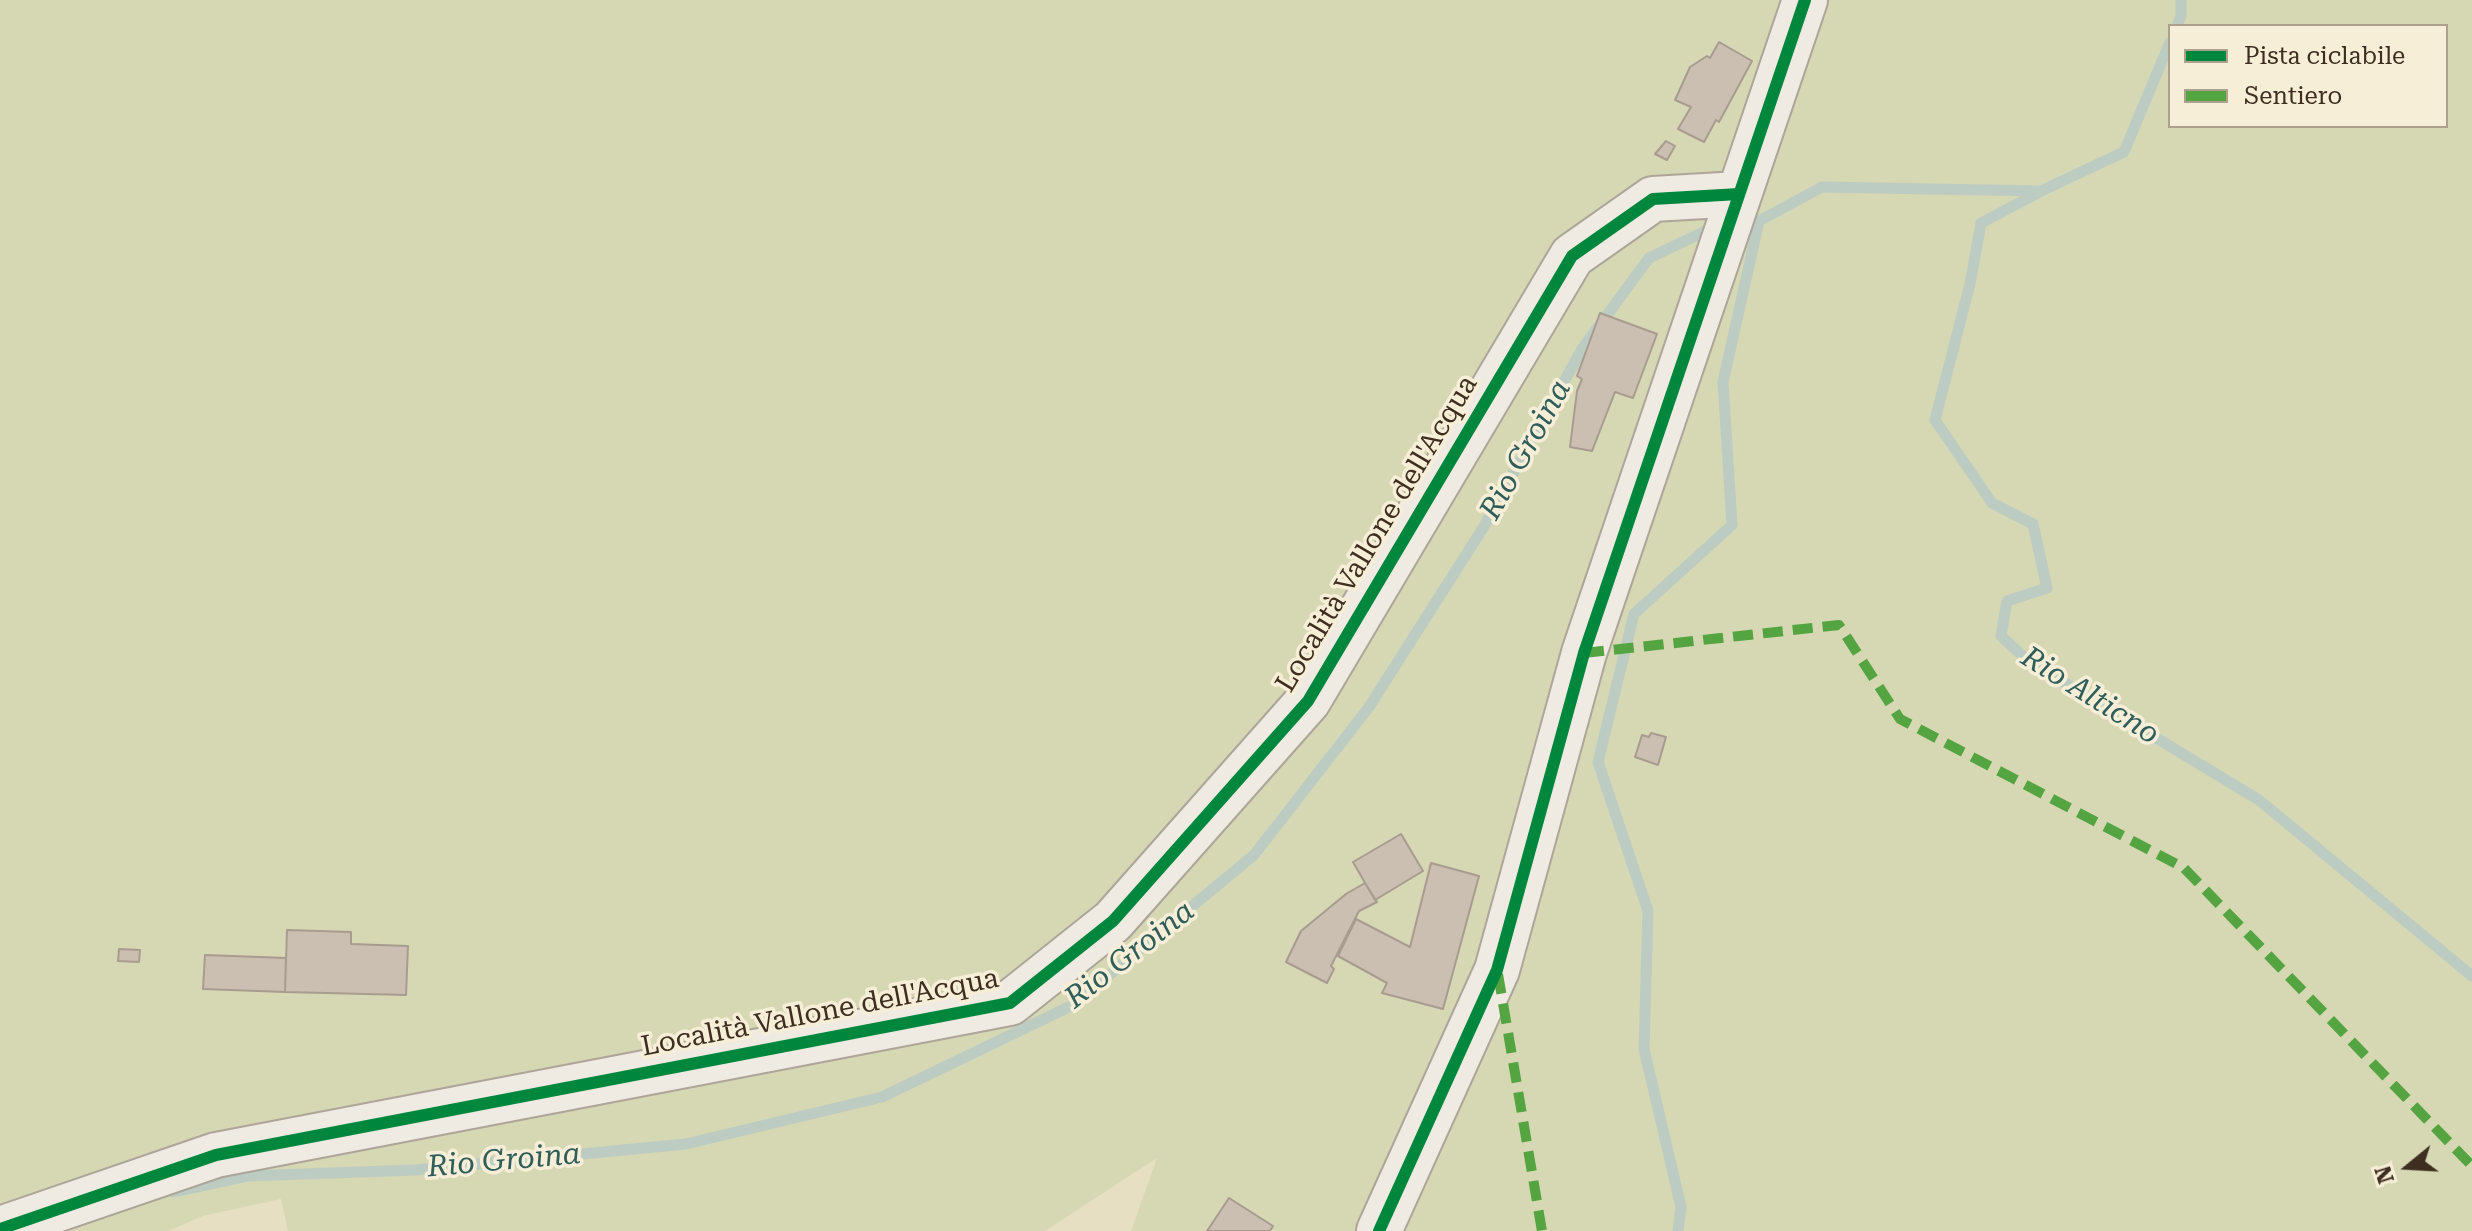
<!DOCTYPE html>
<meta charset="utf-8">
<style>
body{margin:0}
#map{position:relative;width:2472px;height:1231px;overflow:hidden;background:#e7e0d1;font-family:"Roboto Serif",serif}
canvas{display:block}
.legend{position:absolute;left:2168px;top:24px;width:280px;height:104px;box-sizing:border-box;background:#f7eed8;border:2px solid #ada18e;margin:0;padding:10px 14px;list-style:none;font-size:24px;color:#3d2e20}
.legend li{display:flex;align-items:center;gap:16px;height:40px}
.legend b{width:40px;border:2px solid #ada18e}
.north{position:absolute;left:2368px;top:1127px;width:80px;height:80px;-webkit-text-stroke:6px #f7eed8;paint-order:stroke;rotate:252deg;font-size:22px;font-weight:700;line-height:32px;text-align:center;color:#3d2e20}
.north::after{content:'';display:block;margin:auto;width:28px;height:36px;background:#3d2e20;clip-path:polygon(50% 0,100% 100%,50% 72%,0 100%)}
</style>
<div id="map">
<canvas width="2472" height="1231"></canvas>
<ul class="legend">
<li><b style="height:10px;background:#00873e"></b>Pista ciclabile</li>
<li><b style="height:10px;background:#54a441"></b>Sentiero</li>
</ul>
<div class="north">N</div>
</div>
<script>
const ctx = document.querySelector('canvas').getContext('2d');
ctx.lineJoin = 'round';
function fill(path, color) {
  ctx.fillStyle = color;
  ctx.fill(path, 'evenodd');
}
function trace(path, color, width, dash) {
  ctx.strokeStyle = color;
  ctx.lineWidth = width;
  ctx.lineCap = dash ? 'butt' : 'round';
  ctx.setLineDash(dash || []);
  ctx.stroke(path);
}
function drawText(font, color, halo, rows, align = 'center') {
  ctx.font = font + ' "Roboto Serif",serif';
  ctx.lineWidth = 7;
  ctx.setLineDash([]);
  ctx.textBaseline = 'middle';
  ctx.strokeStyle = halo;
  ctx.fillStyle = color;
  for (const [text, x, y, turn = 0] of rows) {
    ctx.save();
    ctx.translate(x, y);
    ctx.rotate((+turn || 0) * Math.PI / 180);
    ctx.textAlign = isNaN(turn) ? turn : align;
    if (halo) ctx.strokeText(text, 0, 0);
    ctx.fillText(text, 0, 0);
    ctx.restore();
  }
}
fill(new Path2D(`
 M1159,1157L1131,1231H1045Z
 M282,1199L288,1231H168L203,1216Z`), '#e6dfc2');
fill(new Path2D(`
 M0,0H2472V1231H1131L1157,1158L1045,1231H288L281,1199L203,1216L168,1231H0ZM2170,26H2446V126H2170Z`), '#d6d7b3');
trace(new Path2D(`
 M2177,26L2181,16V0
 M2038,193L1981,223L1970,284L1935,420L1992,503L2033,524L2047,588L2007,601L2001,636L2027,660L2259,800L2472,976
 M1739,222L1759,221
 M173,1192L247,1176L415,1170L686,1144L882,1097L1073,1005L1254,855L1369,707L1483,528L1582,349L1649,258L1714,227
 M1678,1231L1681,1207L1644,1049L1648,911L1598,762L1634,614L1732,525L1723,382L1759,221L1822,187L2041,191L2124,152L2170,42`), '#bcccc2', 11);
const building = new Path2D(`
 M1719,42L1752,61L1719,122L1716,120L1704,142L1678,129L1691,107L1675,100L1690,67L1707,56L1710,58Z
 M1666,141L1675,146L1667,160L1655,154Z
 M1600,313L1657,334L1633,398L1615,392L1592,451L1570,447L1577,391L1582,379L1577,376Z
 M1651,733L1666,737L1658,765L1635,757L1642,735L1649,737Z
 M1401,834L1423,871L1375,900L1353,862Z
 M1431,863L1479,876L1443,1009L1382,993L1387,983L1338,956L1356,919L1410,947Z
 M1365,883L1377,902L1359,911L1331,966L1334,969L1327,983L1286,962L1301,931L1346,894Z
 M287,930L351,932V944L408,946L406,995L285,992Z
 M119,949L140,950L139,962L118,961Z
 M205,955L286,958L285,992L203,989Z
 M1229,1198L1273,1226L1270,1231H1207Z`);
fill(building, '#cbbfb2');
trace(building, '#a89c90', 2);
const minor = new Path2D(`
 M0,1229L216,1155L1010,1003L1113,921L1308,701L1572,256L1653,199L1739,194
 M1379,1231L1497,970L1584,653L1805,0`);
trace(minor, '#ada599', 48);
trace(minor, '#efebe3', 44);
trace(new Path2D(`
 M1584,653L1839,625L1900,719L2184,868L2472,1166
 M1498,974L1542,1231`), '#54a441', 10, [20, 10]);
trace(new Path2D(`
 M0,1229L216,1155L1010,1003L1113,921L1308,701L1572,256L1653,199L1739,194
 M1379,1231L1497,970L1584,653L1805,0`), '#00873e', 12);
drawText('28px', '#3d2e20', '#f7eed8', [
 ["Località Vallone dell'Acqua",1377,534,-59],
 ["Località Vallone dell'Acqua",820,1013,-11]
]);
drawText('italic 30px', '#2f5d5a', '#f7eed8', [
 ["Rio Groina",1526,450,-61],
 ["Rio Alticno",2090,696,32],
 ["Rio Groina",1130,955,-38],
 ["Rio Groina",504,1161,-5]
]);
</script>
